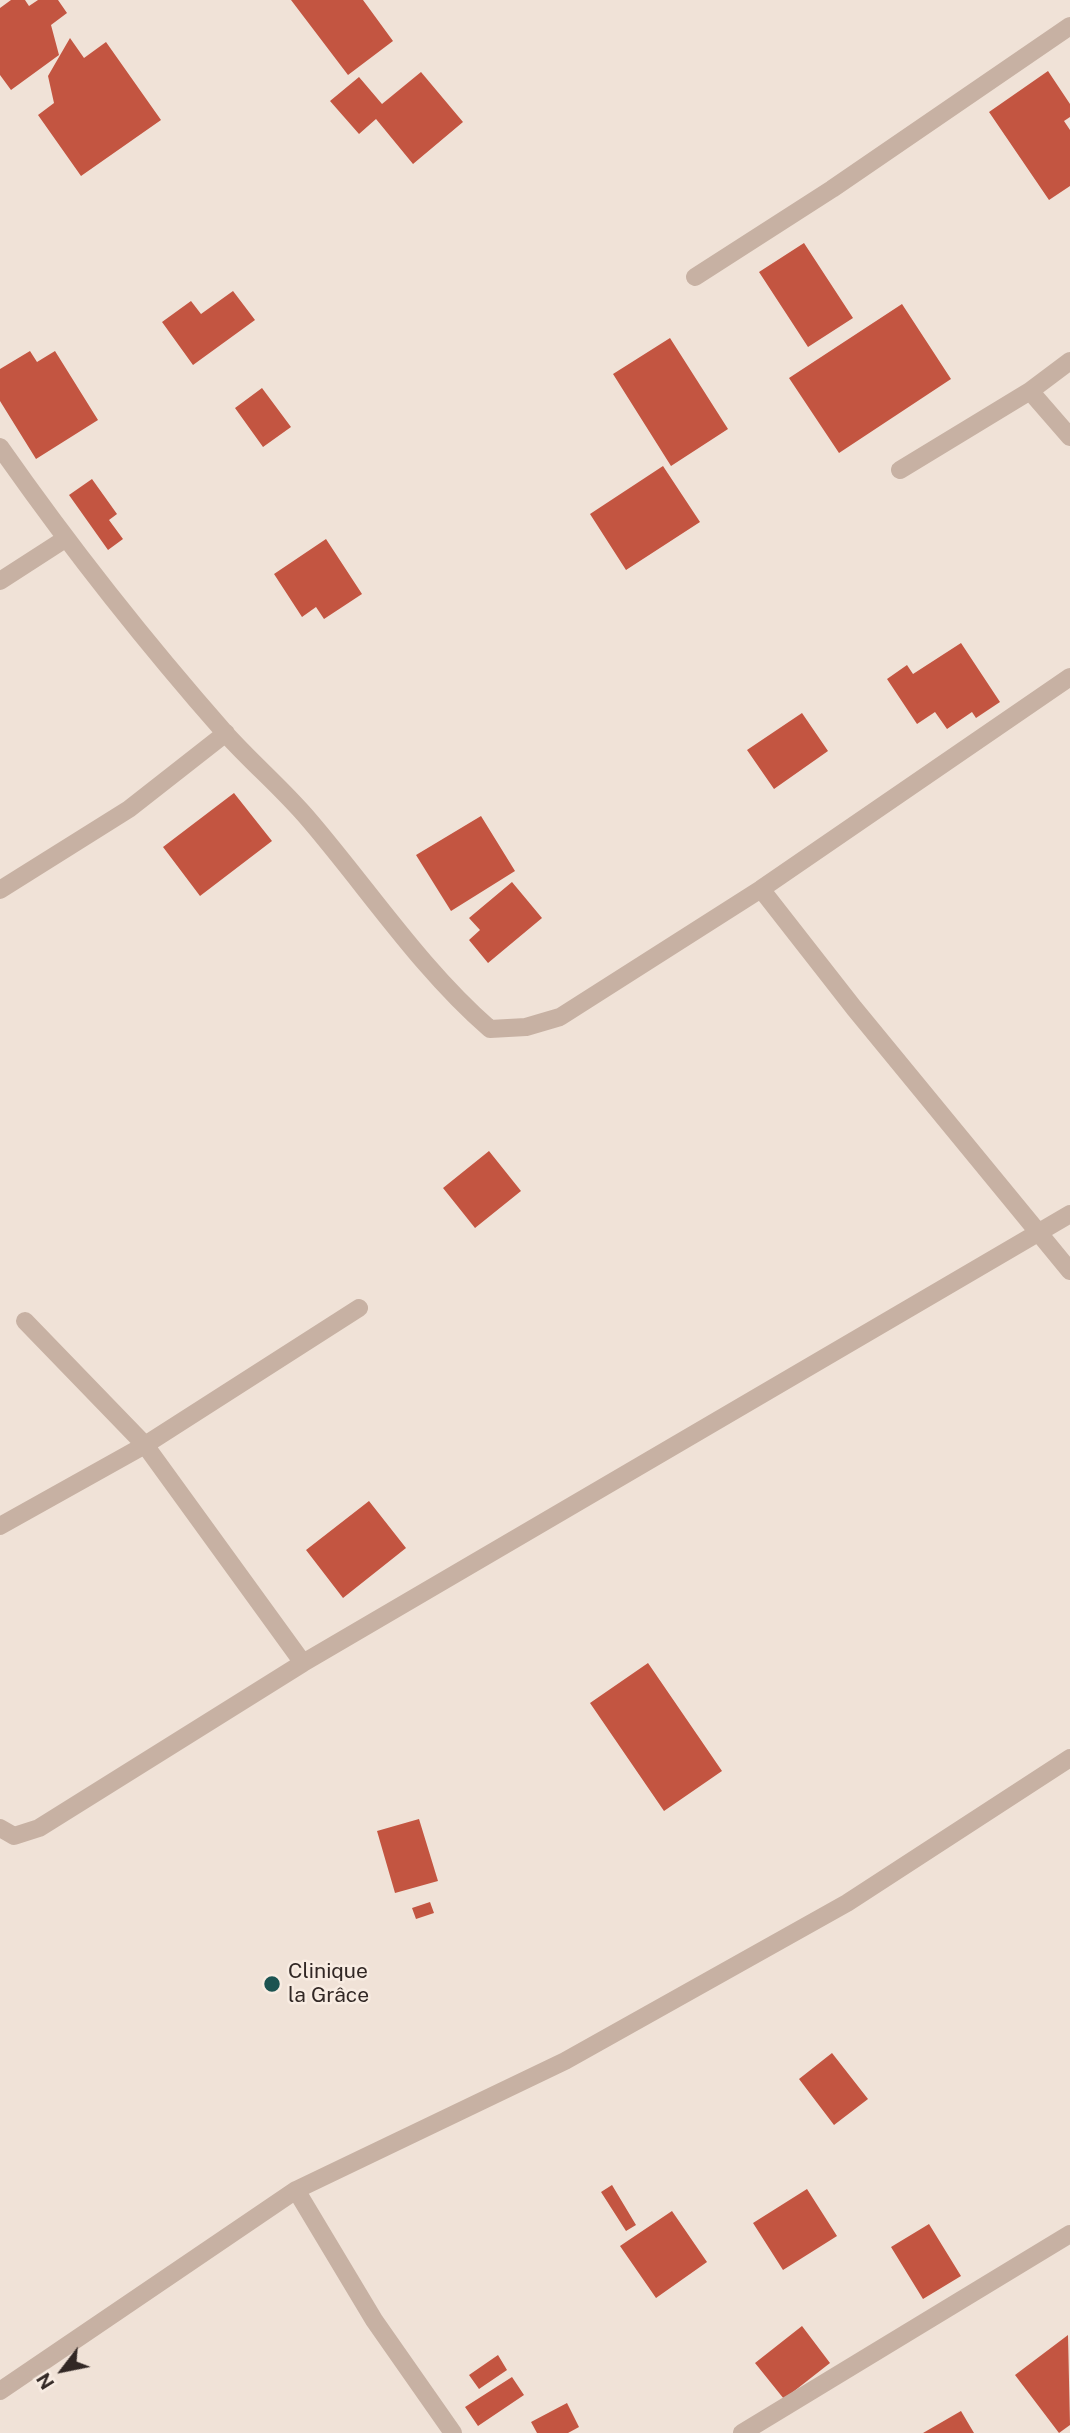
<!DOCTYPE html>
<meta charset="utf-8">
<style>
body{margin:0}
#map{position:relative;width:1070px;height:2433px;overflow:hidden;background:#f0e2d7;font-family:"Public Sans",sans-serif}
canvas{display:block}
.north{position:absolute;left:28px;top:2335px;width:70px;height:70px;-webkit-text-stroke:5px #f8ece2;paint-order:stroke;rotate:238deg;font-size:19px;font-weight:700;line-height:28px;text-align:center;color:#322825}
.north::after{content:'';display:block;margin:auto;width:24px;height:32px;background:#322825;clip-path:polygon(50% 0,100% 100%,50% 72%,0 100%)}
</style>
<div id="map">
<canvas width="1070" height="2433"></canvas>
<div class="north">N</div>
</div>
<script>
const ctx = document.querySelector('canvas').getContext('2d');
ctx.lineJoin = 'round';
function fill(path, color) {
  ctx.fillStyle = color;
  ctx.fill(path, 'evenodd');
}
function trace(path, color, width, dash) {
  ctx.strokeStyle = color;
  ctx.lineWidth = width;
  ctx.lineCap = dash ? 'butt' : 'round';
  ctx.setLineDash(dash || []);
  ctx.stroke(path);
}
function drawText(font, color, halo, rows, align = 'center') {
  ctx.font = font + ' "Public Sans",sans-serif';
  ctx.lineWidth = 5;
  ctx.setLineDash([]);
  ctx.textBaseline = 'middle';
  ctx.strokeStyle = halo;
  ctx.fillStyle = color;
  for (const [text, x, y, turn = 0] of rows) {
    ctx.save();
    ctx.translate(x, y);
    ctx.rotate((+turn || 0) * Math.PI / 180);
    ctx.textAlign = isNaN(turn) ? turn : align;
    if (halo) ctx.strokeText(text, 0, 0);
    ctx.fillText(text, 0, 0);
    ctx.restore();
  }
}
fill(new Path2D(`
 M11,0H25L29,6L38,0H58L67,13L51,25L59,55L11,90L0,75V8Z
 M291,0H363L393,41L348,75Z
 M70,38L84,58L106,42L161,120L81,176L38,115L54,103L48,76Z
 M1048,71L1070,104V117L1064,121L1070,130V186L1049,200L989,112Z
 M421,72L463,122L413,164L376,119L359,134L330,101L359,77L382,104Z
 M804,243L853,318L808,347L759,272Z
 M233,291L255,320L193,365L162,322L191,301L201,314Z
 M902,304L951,379L839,453L789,378Z
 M670,338L728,429L671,466L613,374Z
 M30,351L37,362L55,351L98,420L36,459L0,401V369Z
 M262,388L291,427L263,447L235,408Z
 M663,466L700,522L626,570L590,514Z
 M92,479L117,514L109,520L123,539L108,550L69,495Z
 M326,539L362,594L324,619L316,607L302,617L274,574Z
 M961,643L1000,702L976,718L972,712L947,729L935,712L917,724L887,679L907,665L913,674Z
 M802,713L828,751L774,789L747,750Z
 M234,793L272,841L200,896L163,847Z
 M481,816L515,871L451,911L416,855Z
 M512,882L542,918L488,963L469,940L480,930L469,918Z
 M489,1151L521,1191L475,1228L443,1188Z
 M369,1501L406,1548L343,1598L306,1550Z
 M648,1663L722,1771L664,1811L590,1703Z
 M419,1819L438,1881L395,1893L377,1831Z
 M430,1902L434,1913L416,1919L412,1908Z
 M832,2053L868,2099L834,2125L799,2079Z
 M612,2185L636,2225L626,2231L601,2192Z
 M807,2189L837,2236L783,2270L753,2223Z
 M672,2211L707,2262L656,2298L620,2246Z
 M929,2224L961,2276L923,2299L891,2247Z
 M802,2326L830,2363L784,2399L755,2363Z
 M1068,2335L1070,2425L1059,2433L1015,2375Z
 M498,2355L507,2370L479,2389L469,2375Z
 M512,2377L524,2395L478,2426L465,2407Z
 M567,2403L579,2427L568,2433H537L531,2422Z
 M961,2411L974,2433H923Z`), '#c35541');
trace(new Path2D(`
 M695,277L832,189L1070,26
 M1030,391L1070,437
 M0,447C70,547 145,642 226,734C253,764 284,790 310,821C369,890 421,969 490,1029L526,1027L560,1017L761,889L1070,677
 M900,470L1030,391L1070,361
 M0,581L65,539
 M761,889L854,1008L1070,1271
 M0,890L129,809L226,733
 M25,1321L145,1445L303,1663
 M0,1526L145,1445L359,1308
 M0,1828L14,1836L39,1828L303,1663L1070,1214
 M296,2190L374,2320L453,2433
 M0,2391L296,2190L565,2061L847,1903L1070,1758
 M742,2433L1070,2234`), '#c7b1a3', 18);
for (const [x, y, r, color] of [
 [272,1984,9,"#1c5351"]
]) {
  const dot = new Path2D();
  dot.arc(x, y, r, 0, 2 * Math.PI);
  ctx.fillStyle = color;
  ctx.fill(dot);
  trace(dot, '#f8ece2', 2.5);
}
drawText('21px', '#322825', '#f8ece2', [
 ["Clinique",288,1972],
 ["la Grâce",288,1996]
], 'left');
</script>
